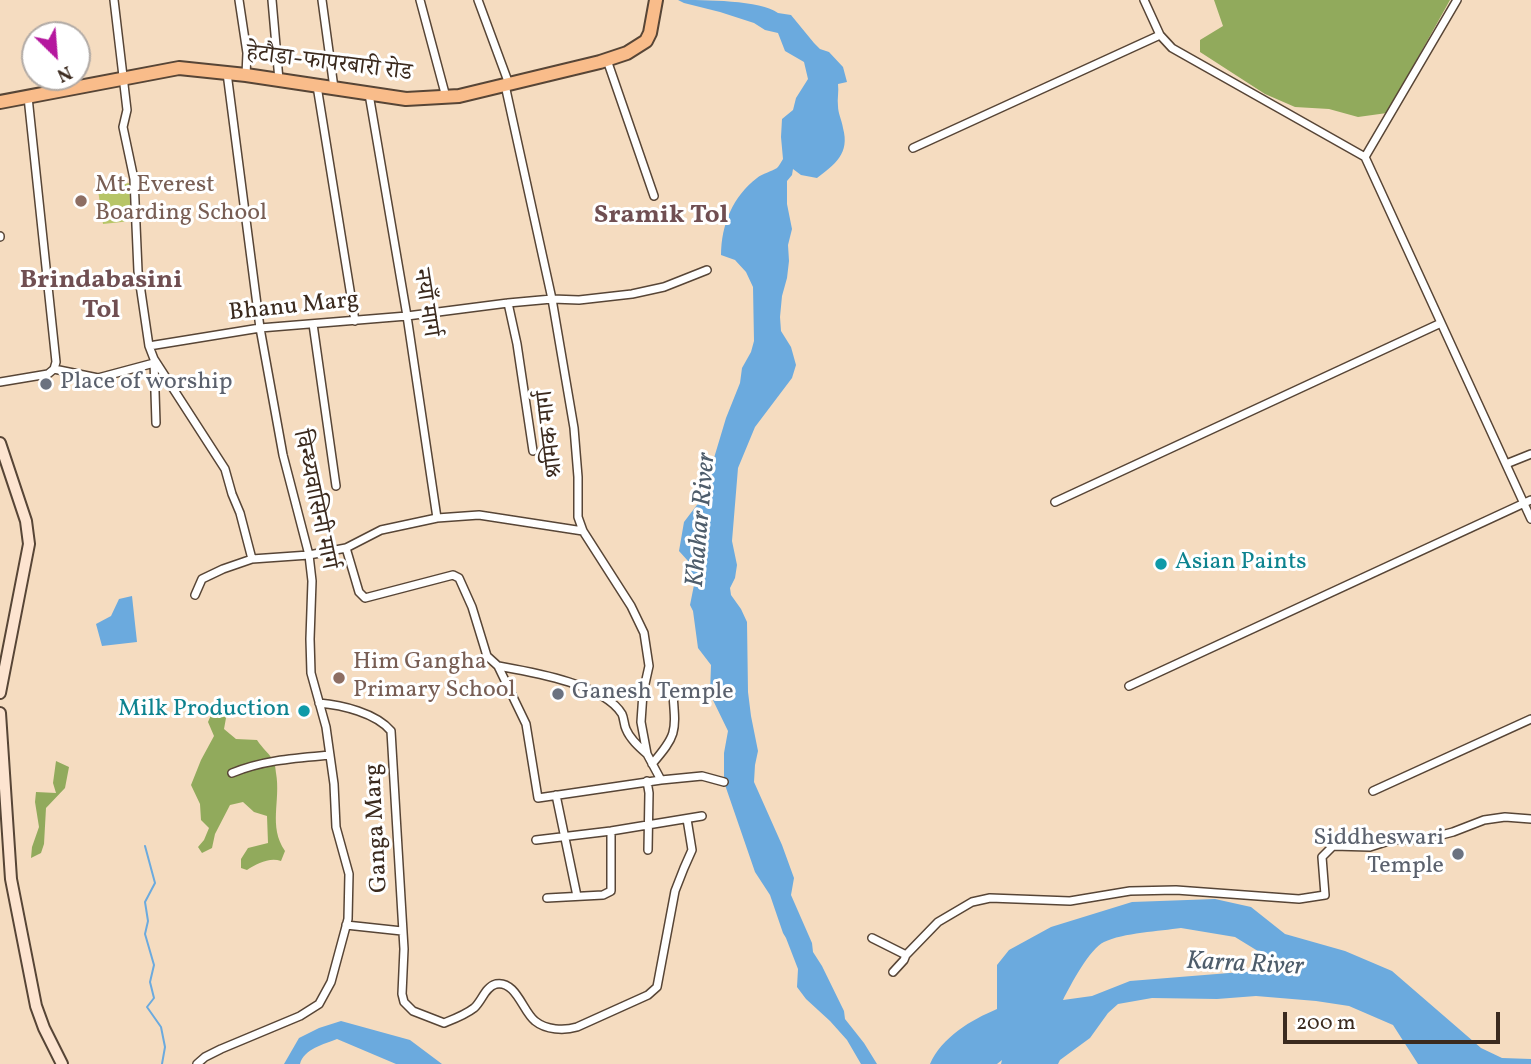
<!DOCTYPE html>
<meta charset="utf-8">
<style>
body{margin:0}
#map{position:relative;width:1531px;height:1064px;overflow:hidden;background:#f5dcc0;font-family:Vollkorn,serif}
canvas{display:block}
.north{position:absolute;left:21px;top:21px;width:70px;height:70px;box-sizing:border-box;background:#fff;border:2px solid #b1aaa5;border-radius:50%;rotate:155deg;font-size:19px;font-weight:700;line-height:28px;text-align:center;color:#3b2a1e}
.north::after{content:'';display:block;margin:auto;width:24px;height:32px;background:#b5179e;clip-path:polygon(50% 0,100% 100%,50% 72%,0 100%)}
.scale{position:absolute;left:1283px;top:1012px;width:217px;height:32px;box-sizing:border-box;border:4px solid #3b2a1e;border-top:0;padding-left:9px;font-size:21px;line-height:24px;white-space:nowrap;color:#3b2a1e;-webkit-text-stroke:5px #fff;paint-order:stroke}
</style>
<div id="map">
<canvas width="1531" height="1064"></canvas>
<div class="north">N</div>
<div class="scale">200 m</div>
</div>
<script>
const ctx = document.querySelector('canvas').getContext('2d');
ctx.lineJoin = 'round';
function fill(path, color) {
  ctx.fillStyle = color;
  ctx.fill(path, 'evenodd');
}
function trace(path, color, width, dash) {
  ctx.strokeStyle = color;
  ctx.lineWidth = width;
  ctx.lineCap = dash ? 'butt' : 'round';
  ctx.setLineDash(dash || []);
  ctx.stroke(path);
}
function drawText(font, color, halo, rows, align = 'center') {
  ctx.font = font + ' Vollkorn,"Noto Serif Devanagari",serif';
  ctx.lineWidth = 6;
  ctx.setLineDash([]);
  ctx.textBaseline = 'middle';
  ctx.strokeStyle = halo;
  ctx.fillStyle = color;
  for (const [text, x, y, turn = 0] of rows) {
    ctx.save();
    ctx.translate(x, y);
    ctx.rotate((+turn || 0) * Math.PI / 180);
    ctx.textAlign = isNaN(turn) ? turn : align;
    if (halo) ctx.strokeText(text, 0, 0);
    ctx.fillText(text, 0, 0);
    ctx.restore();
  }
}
fill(new Path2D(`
 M129,183L131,221L103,224L98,190Z`), '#b7c567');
fill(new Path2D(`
 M1214,0H1450L1387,113L1358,117L1329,109L1295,107L1265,94L1200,52V40L1223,26Z
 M214,708H221L226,718L224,729L236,739L257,740C262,748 271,755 274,762C275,763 276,773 276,773C281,801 268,826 285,851L281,861C269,857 257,864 247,870L241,868V859L248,848L268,843L267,816L254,812L243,802L230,805L215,834L212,848L202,853L198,847L204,840L209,828L201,820L200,804L191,785L201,760L214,736L208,722Z
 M56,761L69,767L65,788L46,808L44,844L41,853L31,858L32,847L39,827L35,802L36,792L56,793L53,783Z`), '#91aa5c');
fill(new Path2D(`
 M678,0C704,0 761,0 778,13L791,15L814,43L820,49L829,52L843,67L847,82L838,84C839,92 837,99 838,106C838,113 842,121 843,128C850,154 835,164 817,178L801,175L793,169L792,175L787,181V204L792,229L788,245L789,261L787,278L782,296L780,317L781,331L791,347L796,365L792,378L755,427L738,468L732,541L737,565L735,578L730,588L731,595L741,609L747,622L748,692L751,716L758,751L755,765L754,782L782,845L794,878L791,895L812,943L813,952L822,966L844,1011L845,1019L864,1043L877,1064H861L847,1040L830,1021L806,999L797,987L798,969L786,938L783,933L770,895L755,872L724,782V753L728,731L710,694L711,665L698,648L693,611L690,605L694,585L692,575L688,561L679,551L684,522L706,493L708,478L726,418L740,383L742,368L751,352L754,341L753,287L746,272L735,260L721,255C721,225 733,196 757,178C763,173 771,172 777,168C779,166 781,162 783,159L781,137L782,119L793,110L796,98L808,79L804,62L785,51L778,33L765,30L754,23L720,12L684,3Z
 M132,596L137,642L102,646L96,624L111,616L119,599Z
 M1215,899L1251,907L1285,934L1345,951L1392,971L1481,1048L1502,1058L1531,1059V1064H1418L1393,1025L1349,1006L1316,1001L1256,996L1217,999L1152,998L1118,1004L1108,1013L1090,1038L1060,1060L1058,1064H1001L1002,1060L997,1064H930C942,1037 971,1020 997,1009V965L1009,950L1051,927L1132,902ZM1181,928L1235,937L1292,972L1254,971L1130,981L1092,996L1063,1000C1070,986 1090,948 1104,942C1123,933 1160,931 1181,928Z
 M341,1021L410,1040L442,1064H396L337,1039C324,1044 304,1049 300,1064H284L299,1038L319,1028Z`), '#6baade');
trace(new Path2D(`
 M145,846L155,883L145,902L148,921L145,934L154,965L150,982L154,998L147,1007L161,1027L165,1047L162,1064`), '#6baade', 2);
const minor = new Path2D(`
 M114,0L127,110L123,127L134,179L138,271L149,346L260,328L407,316L508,303L552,299L579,300L632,294L664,287L707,270
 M239,0L247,53L246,75
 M272,0L279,80
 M322,0L334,88
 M420,0L446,97
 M478,0L509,84
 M1144,0L1160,35L1172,48L1365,157
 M1457,0L1365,157L1531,519
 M607,60L654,196
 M505,85L552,299L574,428L578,477V517L583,531L631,606L644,633L649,666L643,693L641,722L647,754L661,780L702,776L724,782
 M317,86L355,321
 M369,94L407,316L437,518
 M913,148L1160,35
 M0,236V237
 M508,303L517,344L533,451
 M313,324L336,486
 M149,346L154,359L225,469L232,494L240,513L252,559
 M154,361L156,423
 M54,369L98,378L154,363
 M0,382L48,374L54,369L56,362L28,97
 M1506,464L1531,454
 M1055,502L1441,323
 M346,548L359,592L365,598L453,575L459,578L472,607L487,656L498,666C531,672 604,684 622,714C624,718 624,725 626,729C630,739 639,747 647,754
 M195,595L202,579L223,569L252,559L309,555L346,548L381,530L437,518L479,515L583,531
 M498,666L526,724L538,798L661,780
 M1129,686L1531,500
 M319,703C342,705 376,713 391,731L404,949L402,994L404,1002L413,1011L444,1023C454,1019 465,1015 474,1008C482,1001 485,987 496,984C516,980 523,1012 535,1021C546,1030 564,1031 577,1027L648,995L657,987L675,891L684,868L692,850L687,819
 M652,764C677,735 676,732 673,695
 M232,773C263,760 296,758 330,755
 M647,781L649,793L648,850
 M1373,791L1531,719
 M556,795L577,896
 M536,840L611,831L702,816
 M547,898L603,895L611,891V831
 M346,925L402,931
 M872,938L906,955
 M893,972L904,960L906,955L938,922L972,902L990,898L1070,901L1130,891L1176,890L1299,899L1325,895L1322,857L1333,846L1370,847L1392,840L1426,839L1453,832L1484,820L1505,817L1531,819
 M197,1064L205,1057L221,1049L300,1016L319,1004L331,982L348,919L349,874L336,827L334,784L326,727L311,673L310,639L312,581L309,555L283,455L260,328L227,73`);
const secondary = new Path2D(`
 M0,443L26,521L29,544L0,693
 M0,713L11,879L36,1006L44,1028L62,1064`);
const trunk = new Path2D(`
 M0,102L179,68L246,75L406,99L459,96L600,62L627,53L646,41L650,33L656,0`);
trace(minor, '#574536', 10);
trace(secondary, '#574536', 14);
trace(trunk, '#574536', 16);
trace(minor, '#fff', 7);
trace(secondary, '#fde4d0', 10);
trace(trunk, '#f9bc8a', 12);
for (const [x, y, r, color] of [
 [81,201,7,"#8d6e63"],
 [46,384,7,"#6b7280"],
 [1161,564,7,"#0f9aa8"],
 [339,678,7,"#8d6e63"],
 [558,694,7,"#6b7280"],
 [304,711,7,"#0f9aa8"],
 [1458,854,7,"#6b7280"]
]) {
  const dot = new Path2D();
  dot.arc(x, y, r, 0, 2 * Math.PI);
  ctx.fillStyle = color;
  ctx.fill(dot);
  trace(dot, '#fff', 2.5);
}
drawText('24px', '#3b2a1e', '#fff', [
 ["हेटौडा-फापरबारी रोड",329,65,7],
 ["नयाँ मार्ग",424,303,81],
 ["Bhanu Marg",294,308,-6],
 ["श्रमिक मार्ग",552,434,-97],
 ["विन्ध्यवासिनी मार्ग",313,500,78],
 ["Ganga Marg",378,828,-93]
]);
drawText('24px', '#785e54', '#fff', [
 ["Mt. Everest",95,187],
 ["Boarding School",95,215],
 ["Him Gangha",353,664],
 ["Primary School",353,692]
], 'left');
drawText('24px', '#5b616d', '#fff', [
 ["Place of worship",60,384],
 ["Ganesh Temple",572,694],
 ["Siddheswari",1444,840,"right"],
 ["Temple",1444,868,"right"]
], 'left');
drawText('24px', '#0d838f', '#fff', [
 ["Asian Paints",1175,564],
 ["Milk Production",290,711,"right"]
], 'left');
drawText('bold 26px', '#704f52', '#fff', [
 ["Sramik Tol",661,217],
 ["Brindabasini",101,282],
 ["Tol",101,312]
]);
drawText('italic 26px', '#4e5d6b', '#fff', [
 ["Khahar River",703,520,-85],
 ["Karra River",1245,966,3]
]);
</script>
